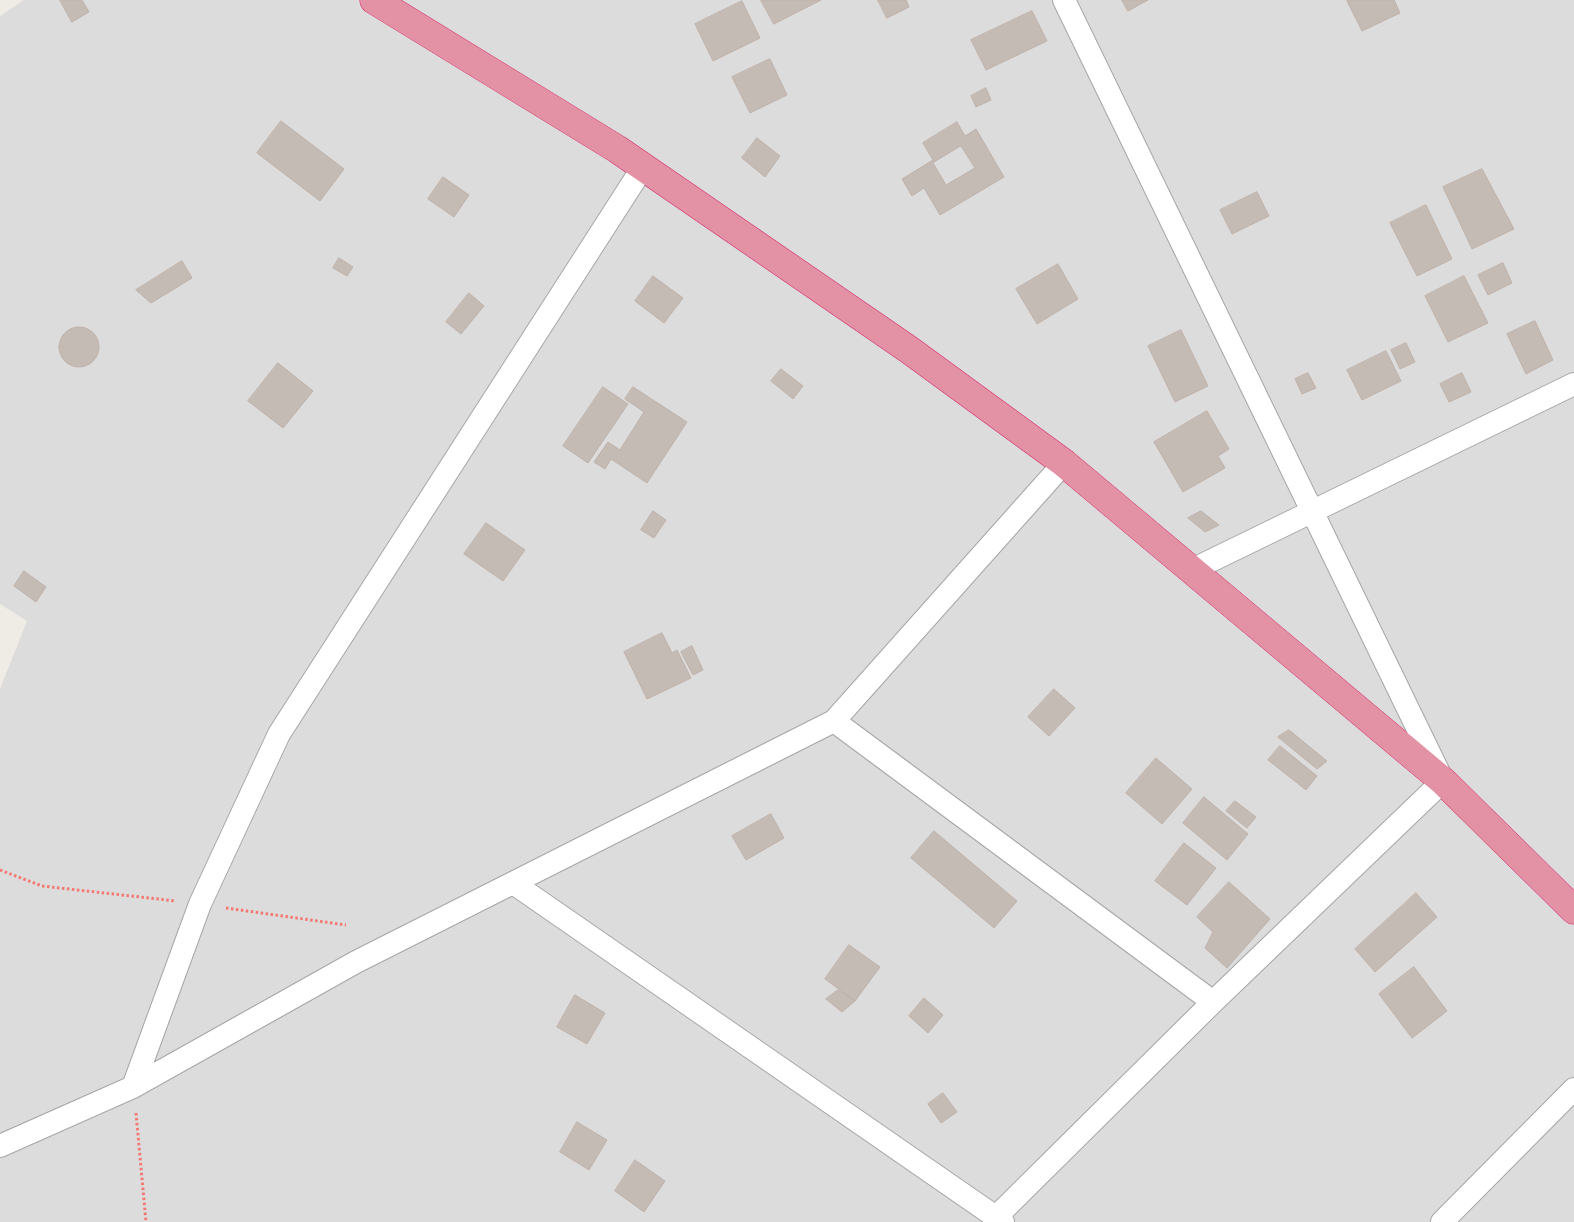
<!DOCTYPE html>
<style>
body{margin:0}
canvas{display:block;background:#efece6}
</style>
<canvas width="1574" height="1222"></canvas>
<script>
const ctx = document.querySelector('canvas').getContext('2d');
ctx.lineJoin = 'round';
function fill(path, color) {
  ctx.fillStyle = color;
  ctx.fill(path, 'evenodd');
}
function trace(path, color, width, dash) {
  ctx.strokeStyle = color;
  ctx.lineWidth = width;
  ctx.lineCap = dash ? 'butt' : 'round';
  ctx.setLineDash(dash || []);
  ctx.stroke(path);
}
fill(new Path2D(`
 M24,0H1574V1222H0V689L27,621L0,604V16Z`), '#dddcdc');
const building = new Path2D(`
 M60,0H82L89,12L72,22Z
 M761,0H821L774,24Z
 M878,0H906L909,7L887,18Z
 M1122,0H1148L1128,11Z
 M1349,0H1394L1400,13L1362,31L1347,1Z
 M742,1L760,38L713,61L695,24Z
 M1032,11L1047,41L986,70L971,40Z
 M770,59L787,95L750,113L732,77Z
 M986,88L991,100L976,107L971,96Z
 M281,121L344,169L320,201L257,153Z
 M957,122L965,136L976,129L1004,177L940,215L924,188L912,196L902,179L933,160L923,143ZM961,146L975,168L946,185L933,163Z
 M757,138L780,156L765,177L742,158Z
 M1482,169L1514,229L1472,249L1443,187Z
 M443,177L469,195L454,217L428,199Z
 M1257,192L1269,216L1232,234L1220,210Z
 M1426,205L1452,259L1417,276L1390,223Z
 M339,258L353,267L347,276L333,268Z
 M182,261L192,278L151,303L136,290Z
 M1503,263L1512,283L1488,295L1478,275Z
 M1058,264L1078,299L1037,324L1016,289Z
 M653,276L683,298L664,323L635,301Z
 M1464,276L1488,323L1448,342L1425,296Z
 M469,293L484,306L461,334L446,322Z
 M1535,321L1553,360L1526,374L1507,334Z
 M59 347a20 20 0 1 1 40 0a20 20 0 1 1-40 0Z
 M1181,330L1208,386L1175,402L1148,346Z
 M1406,343L1415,362L1400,369L1391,350Z
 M1386,351L1401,381L1362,400L1347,370Z
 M278,363L313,391L283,428L248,401Z
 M781,369L803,386L793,399L771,381Z
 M1308,373L1316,388L1302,394L1295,379Z
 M1462,373L1471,392L1449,402L1440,384Z
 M603,387L628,404L588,463L563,446Z
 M633,387L687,422L647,483L611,459L605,469L594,462L608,442L620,450L644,412L625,399Z
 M1207,411L1229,449L1218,456L1225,468L1183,492L1154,442Z
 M653,511L666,520L654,538L641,530Z
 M1201,511L1219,525L1205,532L1188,518Z
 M486,523L525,550L503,581L464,554Z
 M24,571L46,587L36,602L14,586Z
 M662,633L672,653L677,650L691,678L647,699L624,652Z
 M692,646L703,670L693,675L681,652Z
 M1054,689L1075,708L1049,736L1028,717Z
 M1289,730L1327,761L1317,769L1278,737Z
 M1280,746L1317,776L1306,790L1268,760Z
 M1156,758L1192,789L1162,824L1126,793Z
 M1204,797L1248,834L1227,860L1183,823Z
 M1235,801L1256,817L1247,828L1226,811Z
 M771,814L784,838L746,860L732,836Z
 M934,831L1017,901L994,928L911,858Z
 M1184,843L1216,868L1187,905L1155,881Z
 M1229,882L1270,919L1227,968L1205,948L1213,932L1197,917Z
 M1416,893L1437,917L1375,972L1355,949Z
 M849,945L880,967L855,1001L825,979Z
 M1414,967L1447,1011L1412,1038L1379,994Z
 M838,990L855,1001L842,1012L826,999Z
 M575,995L605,1013L587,1044L557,1027Z
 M924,998L943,1015L928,1033L909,1016Z
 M943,1093L957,1112L941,1123L928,1104Z
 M577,1122L607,1140L589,1170L560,1152Z
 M635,1160L665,1181L644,1212L615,1191Z`);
fill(building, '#c4bbb5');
trace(building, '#c0b2a9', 1);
const street = new Path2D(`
 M1192,570L1574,384
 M834,721L1213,1002
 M513,883L1003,1222
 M133,1087L200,904L279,734L643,167
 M0,1146L133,1087L356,962L834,721L1064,463
 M996,1217L1213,1002L1443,781L1064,0
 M1442,1222L1574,1089`);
const highway = new Path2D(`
 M374,0L617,149L908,349L1064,463L1443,781L1574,910`);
trace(street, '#a6a6a6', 24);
trace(highway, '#d42d6e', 29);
trace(new Path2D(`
 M0,870L42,886L176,901
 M226,908L346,925
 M136,1113L146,1222`), '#f47972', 3, [2.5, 2.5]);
trace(street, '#fff', 22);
trace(highway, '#e391a4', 28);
</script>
